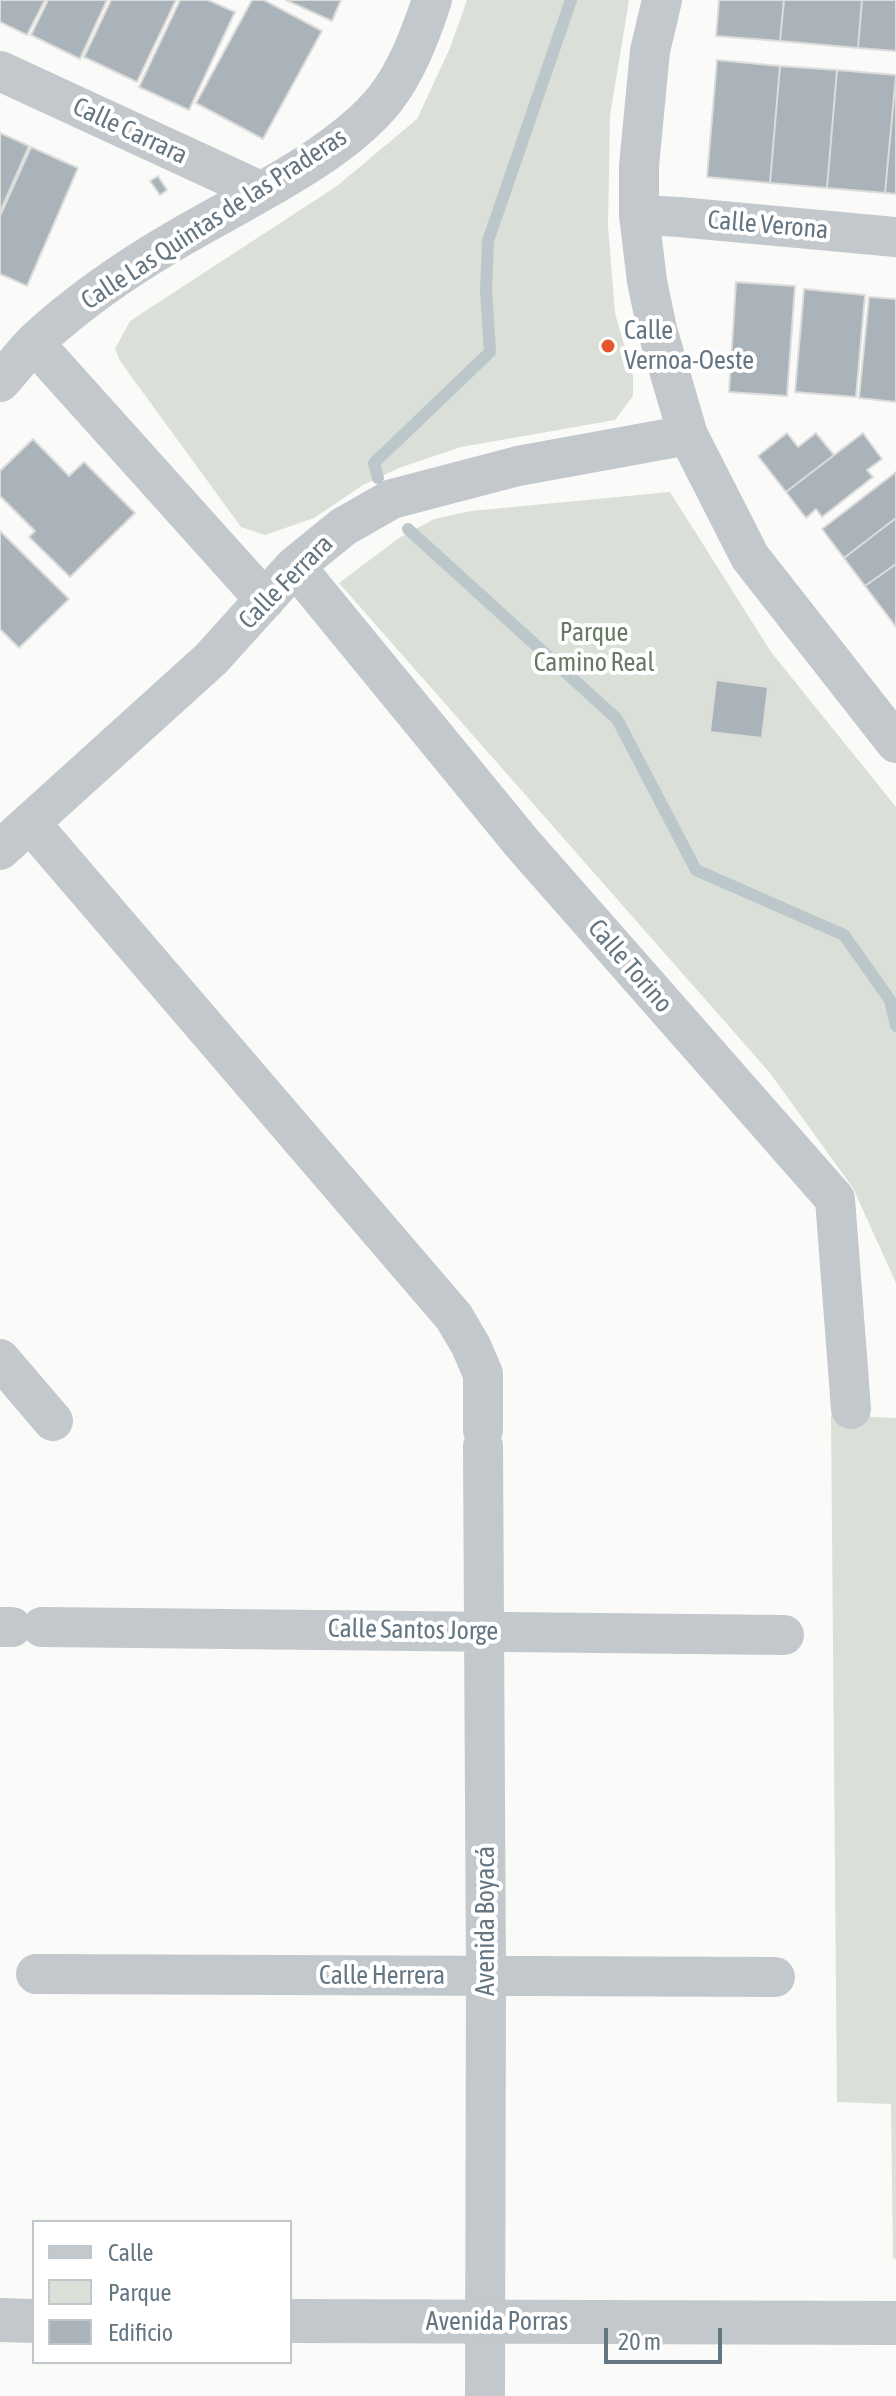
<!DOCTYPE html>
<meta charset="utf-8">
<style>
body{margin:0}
#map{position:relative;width:896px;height:2396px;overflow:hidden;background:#fafaf8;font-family:"Asap Condensed",sans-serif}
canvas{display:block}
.legend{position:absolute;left:32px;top:2220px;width:260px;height:144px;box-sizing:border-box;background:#fff;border:2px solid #c1c8cd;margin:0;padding:10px 14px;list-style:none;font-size:24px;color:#657683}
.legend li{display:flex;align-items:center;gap:16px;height:40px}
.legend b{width:40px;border:2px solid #c1c8cd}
.scale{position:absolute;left:604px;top:2328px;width:118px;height:36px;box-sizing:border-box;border:4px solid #657683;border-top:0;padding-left:10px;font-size:24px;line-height:28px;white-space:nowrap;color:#657683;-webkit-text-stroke:6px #fff;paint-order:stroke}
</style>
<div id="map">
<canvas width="896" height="2396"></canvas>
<ul class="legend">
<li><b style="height:10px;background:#c3c8cc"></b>Calle</li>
<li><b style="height:22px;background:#dadfd7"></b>Parque</li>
<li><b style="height:22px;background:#aab3b9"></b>Edificio</li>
</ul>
<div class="scale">20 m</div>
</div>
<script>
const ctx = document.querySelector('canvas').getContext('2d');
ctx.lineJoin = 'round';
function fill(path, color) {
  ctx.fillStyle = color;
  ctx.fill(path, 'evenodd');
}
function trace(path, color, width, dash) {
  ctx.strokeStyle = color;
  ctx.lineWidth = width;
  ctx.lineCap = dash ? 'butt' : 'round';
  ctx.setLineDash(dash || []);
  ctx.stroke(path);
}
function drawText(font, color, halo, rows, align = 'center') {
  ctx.font = font + ' "Asap Condensed",sans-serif';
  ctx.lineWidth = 8;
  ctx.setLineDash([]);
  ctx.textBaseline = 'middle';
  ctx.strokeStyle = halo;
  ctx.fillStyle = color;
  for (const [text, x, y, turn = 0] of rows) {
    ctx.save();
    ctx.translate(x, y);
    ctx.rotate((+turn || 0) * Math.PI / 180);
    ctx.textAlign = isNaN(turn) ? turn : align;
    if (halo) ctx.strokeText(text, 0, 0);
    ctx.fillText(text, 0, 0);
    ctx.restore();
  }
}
fill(new Path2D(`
 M467,0H629L610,116L608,226L615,313L633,376V396L615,420L461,447L399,468L363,485L314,518L265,535L241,527L120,361L115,349L130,321L337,186L417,119L450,48Z
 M670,492L771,652L896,807V1283L853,1188L770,1073L339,583L399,538L434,519L471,511Z
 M831,1415L896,1418V2259L893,2258L891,2104L837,2102Z`), '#dadfd7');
trace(new Path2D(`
 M378,478L374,463L490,352L486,291L488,241L571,0
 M408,529L617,719L696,870L844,935L890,1000L896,1026`), '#bbc7cb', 12);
const building = new Path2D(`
 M0,0H45L27,35L0,22Z
 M48,0H107L80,59L31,35Z
 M111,0H176L137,82L84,57Z
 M180,0H208L235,12L189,110L139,87Z
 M252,0H264L322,31L263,139L196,103Z
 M286,0H341L332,21Z
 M719,0H784L780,41L716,36Z
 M784,0H862L858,48L780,41Z
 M862,0H896V51L858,48Z
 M717,60L780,66L770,183L707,177Z
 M780,66L837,70L827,188L770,183Z
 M837,70L896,75L885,193L827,188Z
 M896,75V194L885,193Z
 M0,133L29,146L0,212Z
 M31,147L78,168L27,286L0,274V216Z
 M158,176L167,190L160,195L150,181Z
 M736,282L795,286L787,396L729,392Z
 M804,289L865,295L856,397L795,392Z
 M869,297L896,299V402L859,398Z
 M787,433L798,447L816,433L834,455L786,492L758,456Z
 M863,433L882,459L867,470L873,477L822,517L816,509L806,518L786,492Z
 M33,439L69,476L84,462L135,513L70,577L29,537L35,531L0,496V471Z
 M896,472V518L844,558L822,529Z
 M896,518V564L865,586L844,558Z
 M0,531L69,599L19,648L0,629Z
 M896,564V627L865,586Z
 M716,680L768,687L762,738L710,732Z`);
fill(building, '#aab3b9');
trace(building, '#dcdcda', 2);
trace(new Path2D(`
 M662,0L650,51L639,166V215L647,281L657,329L688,435L750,557L896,743
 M0,71L260,191
 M639,215L679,217L896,237
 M34,343L265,600
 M0,382C12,369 23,354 36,341C77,303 126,269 174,241C239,202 339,157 385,99C407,71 421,33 432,0
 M295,566L522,843L835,1199L851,1409
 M31,824L454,1317L471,1346L483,1374V1430
 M0,850L211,659L295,566L343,527L392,499L518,466L688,435
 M0,1359L53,1421
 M483,1446L486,1976L485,2396
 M0,1627H12
 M42,1627L784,1635
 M36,1974L775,1977`), '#c3c8cc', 40);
trace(new Path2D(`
 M0,2320L34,2321
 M290,2321L896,2323`), '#c3c8cc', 44);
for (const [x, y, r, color] of [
 [608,346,8,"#e4572e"]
]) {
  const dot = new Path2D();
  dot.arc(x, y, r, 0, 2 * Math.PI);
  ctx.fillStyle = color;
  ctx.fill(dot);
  trace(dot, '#fff', 3);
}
drawText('26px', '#657683', '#fff', [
 ["Calle Carrara",130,131,25],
 ["Calle Las Quintas de las Praderas",214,219,-33],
 ["Calle Verona",768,225,5],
 ["Calle Ferrara",286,582,-45],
 ["Calle Torino",630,966,49],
 ["Calle Santos Jorge",413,1630,1],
 ["Avenida Boyacá",486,1921,-90],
 ["Calle Herrera",382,1976],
 ["Avenida Porras",497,2322]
]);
drawText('26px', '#657683', '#fff', [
 ["Calle",624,331],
 ["Vernoa-Oeste",624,361]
], 'left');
drawText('26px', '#687a64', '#fff', [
 ["Parque",594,633],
 ["Camino Real",594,663]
]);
</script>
